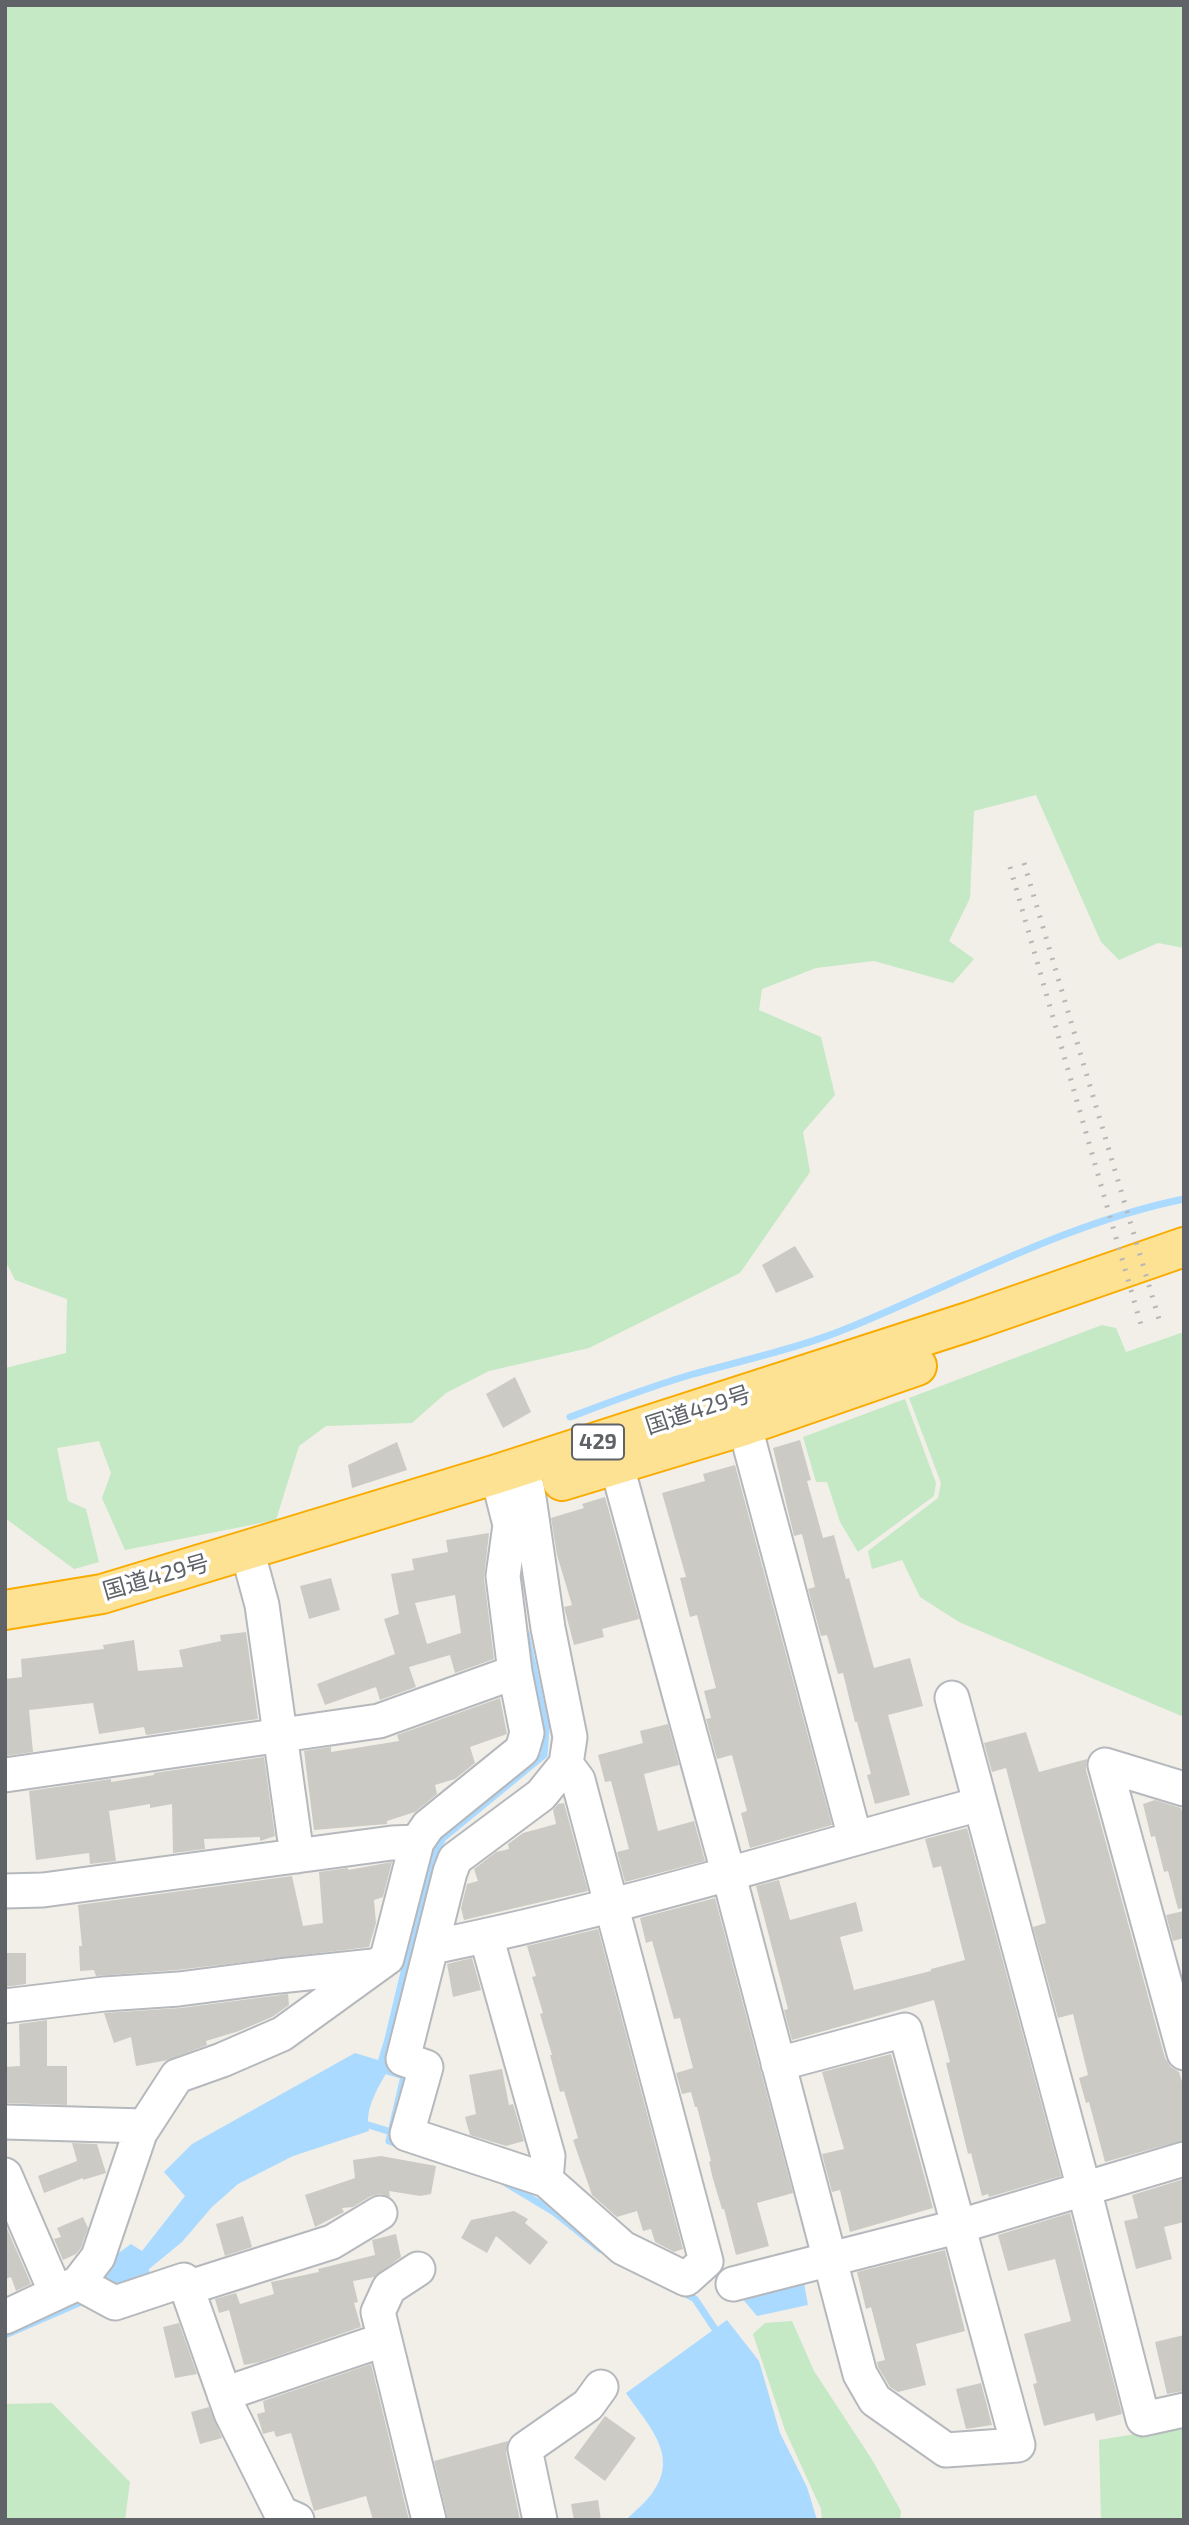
<!DOCTYPE html>
<meta charset="utf-8">
<style>
body{margin:0}
#map{position:relative;width:1189px;height:2525px;overflow:hidden;background:#f1efe8;font-family:"Exo 2",sans-serif}
canvas{display:block}
.frame{position:absolute;inset:0;border:7px solid #5f6368;pointer-events:none}
</style>
<div id="map">
<canvas width="1189" height="2525"></canvas>
<div class="frame"></div>
</div>
<script>
const ctx = document.querySelector('canvas').getContext('2d');
ctx.lineJoin = 'round';
function fill(path, color) {
  ctx.fillStyle = color;
  ctx.fill(path, 'evenodd');
}
function trace(path, color, width, dash) {
  ctx.strokeStyle = color;
  ctx.lineWidth = width;
  ctx.lineCap = dash ? 'butt' : 'round';
  ctx.setLineDash(dash || []);
  ctx.stroke(path);
}
function drawText(font, color, halo, rows, align = 'center') {
  ctx.font = font + ' "Exo 2","Noto Sans JP",sans-serif';
  ctx.lineWidth = 7;
  ctx.setLineDash([]);
  ctx.textBaseline = 'middle';
  ctx.strokeStyle = halo;
  ctx.fillStyle = color;
  for (const [text, x, y, turn = 0] of rows) {
    ctx.save();
    ctx.translate(x, y);
    ctx.rotate((+turn || 0) * Math.PI / 180);
    ctx.textAlign = isNaN(turn) ? turn : align;
    if (halo) ctx.strokeText(text, 0, 0);
    ctx.fillText(text, 0, 0);
    ctx.restore();
  }
}
fill(new Path2D(`
 M5,5H1184V948L1158,943L1119,960L1101,942L1036,795L974,811L970,898L949,941L974,959L953,983L874,961L816,968L762,989L759,1010L821,1037L835,1095L803,1132L810,1172L740,1273L589,1348L489,1371L446,1393L412,1423L326,1426L299,1446L276,1520L125,1550L102,1498L111,1473L99,1441L57,1448L68,1501L86,1509L99,1562L74,1569L5,1518V1368L66,1353L67,1299L15,1280L5,1260Z
 M1102,1325L1116,1328L1126,1352L1184,1332V1717L959,1622L920,1597L902,1560L872,1569L868,1551L938,1498L941,1483L909,1398Z
 M905,1399L936,1483L934,1496L858,1552L840,1522L827,1482H816L803,1437Z
 M792,2321L814,2371L871,2458L901,2511L900,2520H822L821,2509L785,2430L753,2334L765,2323Z
 M52,2403L130,2482L125,2520H5V2404Z
 M1184,2426V2520H1101L1099,2440Z`), '#c5e8c5');
fill(new Path2D(`
 M355,2053L391,2064C380,2086 364,2106 369,2131L293,2156L238,2184L212,2207L182,2242L149,2269L150,2278L119,2292L96,2278L113,2257L131,2244L142,2251L185,2196L164,2172L192,2144Z
 M802,2272L808,2305L757,2316L735,2290Z
 M727,2320L759,2361L780,2433L807,2487L817,2520H626C635,2511 646,2502 653,2492C680,2455 647,2424 626,2393Z`), '#aadaff');
trace(new Path2D(`
 M570,1417C610,1402 649,1387 690,1375C744,1360 801,1348 853,1326C962,1281 1066,1223 1184,1199
 M379,2069L388,2039L430,1863L443,1838L544,1755L546,1728L526,1633
 M380,2069L404,2076L389,2141L400,2145
 M362,2123L391,2132
 M504,2182L554,2212L600,2249
 M682,2292L695,2299L719,2335
 M5,2335L88,2299`), '#aadaff', 7);
fill(new Path2D(`
 M795,1246L814,1277L776,1293L762,1265Z
 M515,1377L531,1412L503,1428L486,1394Z
 M800,1440L811,1480L807,1481L823,1538L834,1535L846,1579L849,1578L874,1668L910,1658L923,1706L888,1715L910,1795L875,1804L867,1775L871,1774L857,1722H855L843,1673L838,1674L827,1635L821,1636L808,1589L815,1587L802,1534L794,1536L773,1448Z
 M397,1442L407,1470L352,1488L348,1465Z
 M735,1465L832,1825L750,1848L741,1813L747,1811L732,1755L717,1759L706,1719L711,1718L704,1691L716,1688L697,1615L690,1617L680,1578L686,1577L662,1493L705,1481L703,1474Z
 M605,1497L639,1619L602,1629L604,1637L574,1645L564,1607L572,1605L557,1555L551,1518L584,1508L582,1504Z
 M489,1533L484,1578L494,1659L455,1673L450,1655L409,1667L416,1687L380,1700L376,1687L325,1705L317,1684L395,1654L384,1619L399,1614L391,1574L414,1570L412,1559L448,1552L446,1540ZM455,1595L461,1633L427,1644L415,1603Z
 M331,1578L340,1610L309,1619L300,1586Z
 M246,1632L258,1719L146,1735L144,1727L99,1734L93,1703L29,1710L33,1752L5,1756V1679L22,1677L21,1659L104,1649L103,1645L134,1640L138,1671L183,1667L179,1650L221,1641L220,1635Z
 M500,1698L507,1734L470,1747L475,1763L455,1779L435,1785L437,1794L415,1812L387,1821V1824L314,1830L304,1751L331,1747V1752L399,1741L397,1735Z
 M668,1724L679,1765L644,1774L658,1831L694,1821L705,1861L625,1882L617,1852L629,1849L611,1781L605,1782L598,1755L643,1743L640,1731Z
 M1026,1732L1039,1772L1087,1759L1086,1770L1165,2058L1171,2067L1179,2072L1184,2088V2140L1105,2162L1089,2102L1086,2103L1079,2078L1088,2075L1073,2014L1058,2018L1033,1927L1046,1923L1006,1768L992,1772L984,1743Z
 M264,1757L275,1836L260,1841V1837L204,1839L205,1849L173,1853L172,1804L150,1808V1804L109,1811L116,1861L90,1864L89,1853L36,1860L29,1791L111,1779V1782L154,1775V1773Z
 M1155,1800L1181,1808L1184,1818V1908L1178,1909L1168,1871L1164,1872L1155,1836L1151,1837L1143,1804Z
 M564,1803L588,1891L464,1920L461,1908L467,1884L478,1881L474,1869L496,1852L509,1849L508,1844L523,1833L556,1824L553,1810L558,1804Z
 M967,1828L1061,2176L989,2197L988,2194L982,2196L971,2153L968,2154L946,2063L950,2062L934,2000L792,2040L784,2010L788,2009L756,1886L779,1880L790,1920L856,1902L863,1931L840,1937L854,1990L931,1971V1969L965,1960L941,1866L933,1868L925,1839Z
 M392,1862L383,1897L374,1900L376,1923L369,1947L177,1970L96,1976L94,1970L80,1971L79,1946H82L78,1905L292,1876L303,1926L323,1923L319,1872L348,1868V1870Z
 M715,1898L793,2193L757,2203L769,2246L736,2255L724,2209H722L713,2179L709,2162L711,2161L697,2107H695L691,2092L682,2094L676,2073L693,2068L680,2018L674,2019L652,1941L646,1943L640,1918Z
 M1184,1911V1938L1173,1941L1166,1915Z
 M598,1929L683,2249L674,2252L655,2242L651,2229L643,2231L637,2211L617,2217L592,2195L573,2140L578,2138L564,2091L560,2092L550,2055H552L540,2014L543,2013L532,1977L536,1976L527,1946Z
 M5,1953H26V1984L5,1987Z
 M472,1958L481,1990L453,1997L447,1964Z
 M288,1994L289,2005L272,2017L239,2031L206,2041L207,2045L168,2060L136,2066L131,2037L114,2043L104,2013L181,2008Z
 M47,2020V2066H67V2105L5,2103V2067L20,2066L19,2024Z
 M891,2054L933,2208L850,2232L840,2190L832,2192L822,2154L844,2149L822,2072Z
 M502,2069L509,2105L513,2104L524,2141L506,2146L470,2135L465,2117L476,2114L469,2075Z
 M72,2143L97,2144L106,2173L83,2180V2178L44,2193L38,2176L77,2161Z
 M381,2156L436,2166L431,2194L420,2196L389,2191L390,2197L380,2194L371,2196L353,2207L342,2208L344,2212L315,2227L305,2195L355,2178L353,2160Z
 M1184,2179V2222L1164,2227L1172,2259L1136,2269L1124,2221L1138,2218L1132,2195Z
 M514,2211L528,2219L525,2223L548,2242L530,2265L496,2236L487,2253L461,2238L471,2220Z
 M1070,2213L1122,2414L1096,2421L1094,2413L1044,2426L1033,2384L1037,2383L1024,2334L1071,2321L1055,2259L1008,2271L998,2235Z
 M243,2216L252,2247L225,2256L216,2224Z
 M83,2217L88,2228L81,2248L76,2254L63,2260L54,2239L61,2237L57,2228Z
 M5,2224L31,2284L16,2291L11,2277L5,2279Z
 M396,2234L401,2257L374,2277L353,2281L358,2302L354,2303L361,2327L260,2362L244,2365L229,2310L219,2313L215,2299L236,2293L240,2304L274,2294L271,2282L319,2272L318,2269L375,2255L372,2240Z
 M945,2250L965,2331L916,2344L926,2385L898,2392L890,2387L878,2367L877,2362L885,2360L871,2307L866,2309L857,2272Z
 M179,2323L197,2374L175,2378L163,2327Z
 M1184,2335V2391L1167,2394L1155,2342Z
 M371,2364L409,2520H373L366,2496L314,2511L291,2433L276,2437L274,2431L263,2434L257,2414L265,2412L263,2401Z
 M981,2383L992,2425L966,2429L956,2389Z
 M209,2407L222,2438L200,2444L191,2412Z
 M605,2416L636,2438L605,2481L574,2458Z
 M508,2441L506,2453L520,2520H448L434,2461Z
 M598,2500L601,2520H574L571,2504Z`), '#cccac5');
const minor = new Path2D(`
 M738,1401L855,1838
 M610,1441L728,1872L860,2374L875,2400L946,2450L1018,2445L905,2030L778,2064
 M522,1466L528,1491L548,1628L570,1737L566,1764L541,1795L455,1859L450,1872L403,2059L426,2067L407,2134L546,2180L623,2248L686,2279L706,2261L578,1780L566,1764
 M247,1550L262,1605L297,1856
 M952,1698L1084,2189L1143,2419L1184,2410
 M1105,1765L1184,2053
 M1105,1765L1184,1789
 M5,1775L379,1721L515,1672
 M5,1891L43,1890L392,1843L417,1842
 M486,1936L548,2156L546,2180
 M432,1947C616,1910 798,1853 980,1804
 M5,2006L104,1994L179,1989L279,1976L373,1966
 M5,2122L144,2126
 M5,2175L56,2293
 M418,2269L389,2288L378,2312L429,2520
 M78,2283L115,2303L184,2280L231,2413L281,2513L297,2520
 M733,2284L960,2226L1184,2159
 M187,2288L332,2242L380,2213
 M5,2317L78,2283L98,2257L140,2133L177,2076L222,2060L282,2034L387,1958L417,1842L428,1826L522,1750L527,1733L515,1672L503,1576L510,1525L497,1474
 M224,2394L383,2340
 M540,2520L525,2449L588,2405L601,2387`);
const highway = new Path2D(`
 M562,1481L744,1426L917,1366
 M5,1610L102,1594L497,1474L971,1321L1184,1247`);
trace(minor, '#b5b8bc', 37);
trace(highway, '#f9ab00', 42);
trace(minor, '#fff', 33);
trace(highway, '#fde293', 38);
trace(new Path2D(`
 M1024,863L1161,1326
 M1010,867L1143,1332`), '#b6b7b8', 5, [2, 9]);
for (const [x, y, w] of [
 [598,1442,52]
]) {
  const box = new Path2D();
  box.roundRect(x - w / 2, y - 17.5, w, 35, 5);
  ctx.fillStyle = '#fff';
  ctx.fill(box);
  trace(box, '#5f6368', 2);
}
drawText('bold 21px', '#5f6368', null, [
 ["429",598,1442]
]);
drawText('23px', '#5f6368', '#fff', [
 ["国道429号",698,1410,-18],
 ["国道429号",156,1577,-16]
]);
</script>
